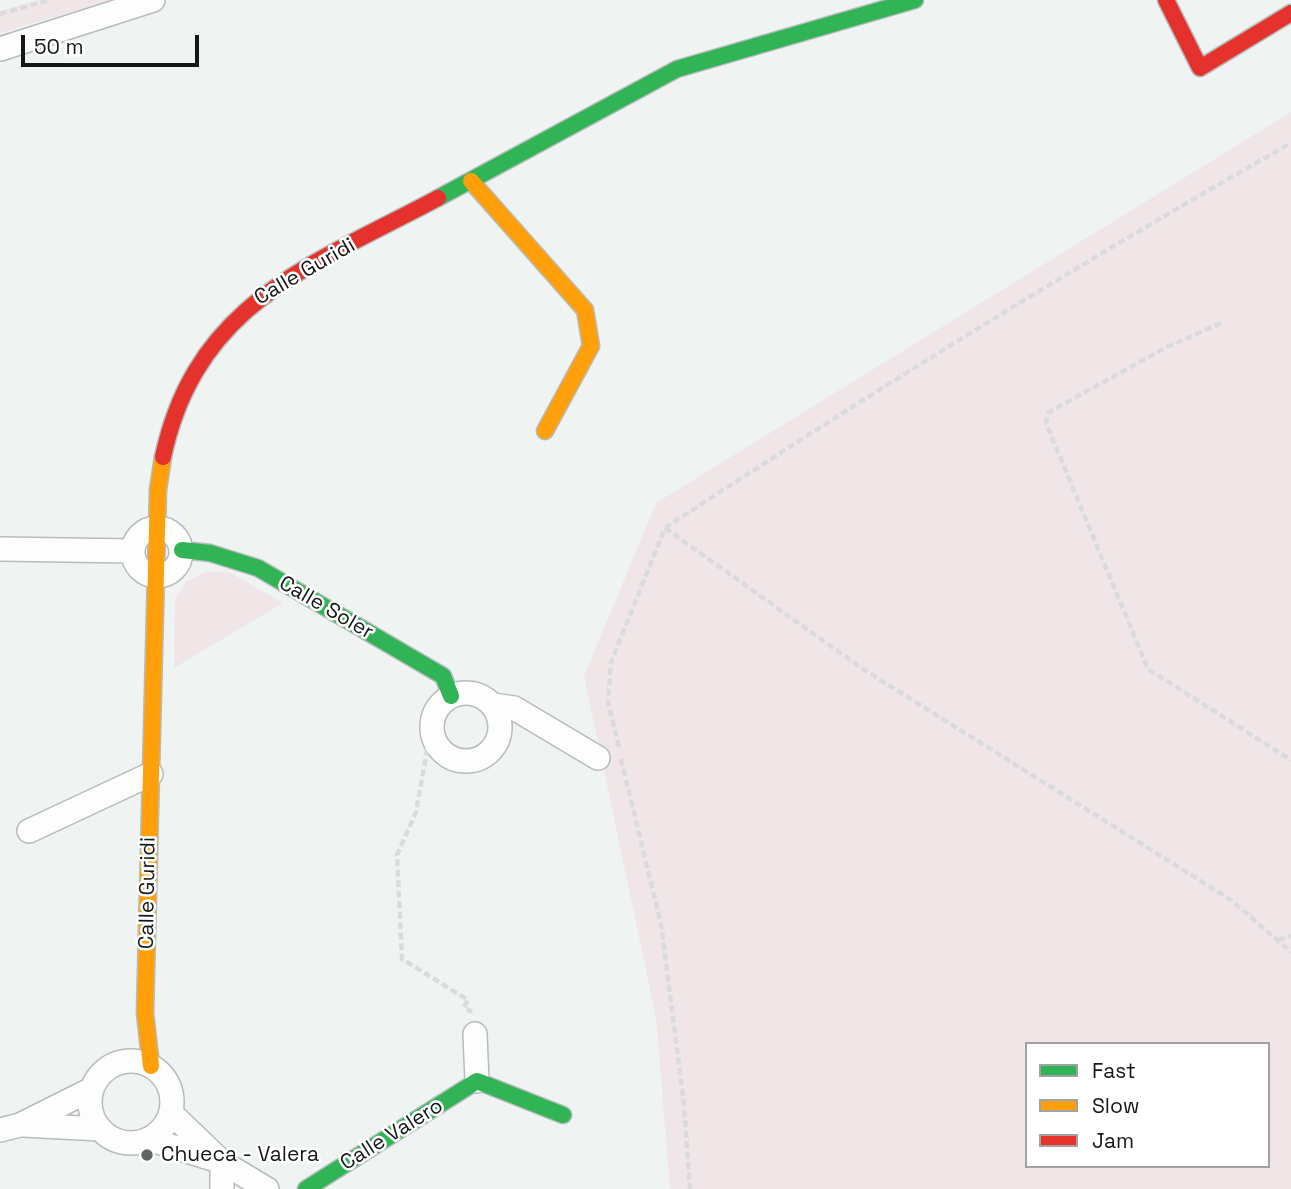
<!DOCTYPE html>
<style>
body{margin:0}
#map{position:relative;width:1291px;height:1189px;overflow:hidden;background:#eff4f3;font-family:"Space Grotesk",sans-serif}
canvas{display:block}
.legend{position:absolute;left:1025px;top:1042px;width:245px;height:126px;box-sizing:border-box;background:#fff;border:2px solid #a1a3a2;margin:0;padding:9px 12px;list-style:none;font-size:21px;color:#141817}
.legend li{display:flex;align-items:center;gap:14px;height:35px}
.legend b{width:35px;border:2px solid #a1a3a2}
.scale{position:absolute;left:21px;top:35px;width:178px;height:32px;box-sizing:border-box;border:4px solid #141817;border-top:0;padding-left:9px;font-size:21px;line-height:24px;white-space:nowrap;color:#141817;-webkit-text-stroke:5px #fff;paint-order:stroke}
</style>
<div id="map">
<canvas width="1291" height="1189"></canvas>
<ul class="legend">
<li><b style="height:9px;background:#30b455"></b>Fast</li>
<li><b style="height:9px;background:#ff9f0a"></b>Slow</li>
<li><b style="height:9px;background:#e5322d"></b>Jam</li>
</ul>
<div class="scale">50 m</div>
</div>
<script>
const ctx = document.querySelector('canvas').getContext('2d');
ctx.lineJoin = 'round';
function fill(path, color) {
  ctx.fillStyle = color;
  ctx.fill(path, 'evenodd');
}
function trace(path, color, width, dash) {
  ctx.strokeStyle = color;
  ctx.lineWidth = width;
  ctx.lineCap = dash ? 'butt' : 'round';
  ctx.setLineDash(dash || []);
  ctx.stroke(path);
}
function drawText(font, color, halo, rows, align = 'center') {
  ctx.font = font + ' "Space Grotesk",sans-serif';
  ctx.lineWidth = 5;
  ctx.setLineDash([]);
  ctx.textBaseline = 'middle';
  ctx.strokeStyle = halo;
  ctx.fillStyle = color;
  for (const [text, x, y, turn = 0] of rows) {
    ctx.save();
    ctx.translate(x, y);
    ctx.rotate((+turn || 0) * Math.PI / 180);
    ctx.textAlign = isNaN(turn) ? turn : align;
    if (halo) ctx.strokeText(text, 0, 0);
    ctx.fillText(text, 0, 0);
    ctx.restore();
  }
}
fill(new Path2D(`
 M37,0H112L0,33V11Z
 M1291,112V1189H670L656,1018L584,676L656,503ZM1027,1044H1268V1166H1027Z
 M205,572H229L283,603L174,668L175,598L186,582Z`), '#f0e6e7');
const street = new Path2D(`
 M0,49L153,0
 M133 552a24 24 0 1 1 48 0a24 24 0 1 1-48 0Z
 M0,549L133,551
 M432 727a34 34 0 1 1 68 0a34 34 0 1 1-68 0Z
 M493,705L514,708L598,758
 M29,831L151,774
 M475,1034L477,1081
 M90 1102a41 41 0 1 1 82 0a41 41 0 1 1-82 0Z
 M171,1113L222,1162L267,1189
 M23,1125L100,1129
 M0,1130L20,1125L92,1089
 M148,1139L216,1160
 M222,1189V1162`);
const fast = new Path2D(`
 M438,198L677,69L915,0
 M182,550L210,553L258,568L443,676L451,696
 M306,1189L477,1081L563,1115`);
const slow = new Path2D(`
 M471,181L585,310L591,346L545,431
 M151,1066L145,1013L158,490L163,457`);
const jam = new Path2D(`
 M1166,0L1200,68L1291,13
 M163,457C196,302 313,265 438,198`);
trace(street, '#b7bcbb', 26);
trace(fast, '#b7bcbb', 19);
trace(slow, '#b7bcbb', 19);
trace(jam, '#b7bcbb', 19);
trace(new Path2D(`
 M0,14L49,0
 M1221,323L1165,348L1049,412L1046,423L1148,669L1291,760
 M665,528C870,393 1078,264 1291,143
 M431,728L416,812L397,855L402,959L468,1000L464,1007L472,1012
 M619,747L608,703L611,662L665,528L863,669L1231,900L1291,952
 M621,759L661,924L684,1104L690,1189
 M1278,940L1291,936`), '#dadbdb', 4.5, [7, 3.5]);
trace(street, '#fdfdfd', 23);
trace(fast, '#30b455', 16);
trace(slow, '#ff9f0a', 16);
trace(jam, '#e5322d', 16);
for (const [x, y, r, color] of [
 [147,1155,7,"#616564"]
]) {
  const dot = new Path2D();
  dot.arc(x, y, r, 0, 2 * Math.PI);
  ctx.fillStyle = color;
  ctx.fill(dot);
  trace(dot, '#fff', 2.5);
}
drawText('21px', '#141817', '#fff', [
 ["Calle Guridi",305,272,-30],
 ["Calle Soler",326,608,30],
 ["Calle Guridi",148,893,-89],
 ["Calle Valero",392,1135,-32]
]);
drawText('21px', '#141817', '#fff', [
 ["Chueca - Valera",161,1155]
], 'left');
</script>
